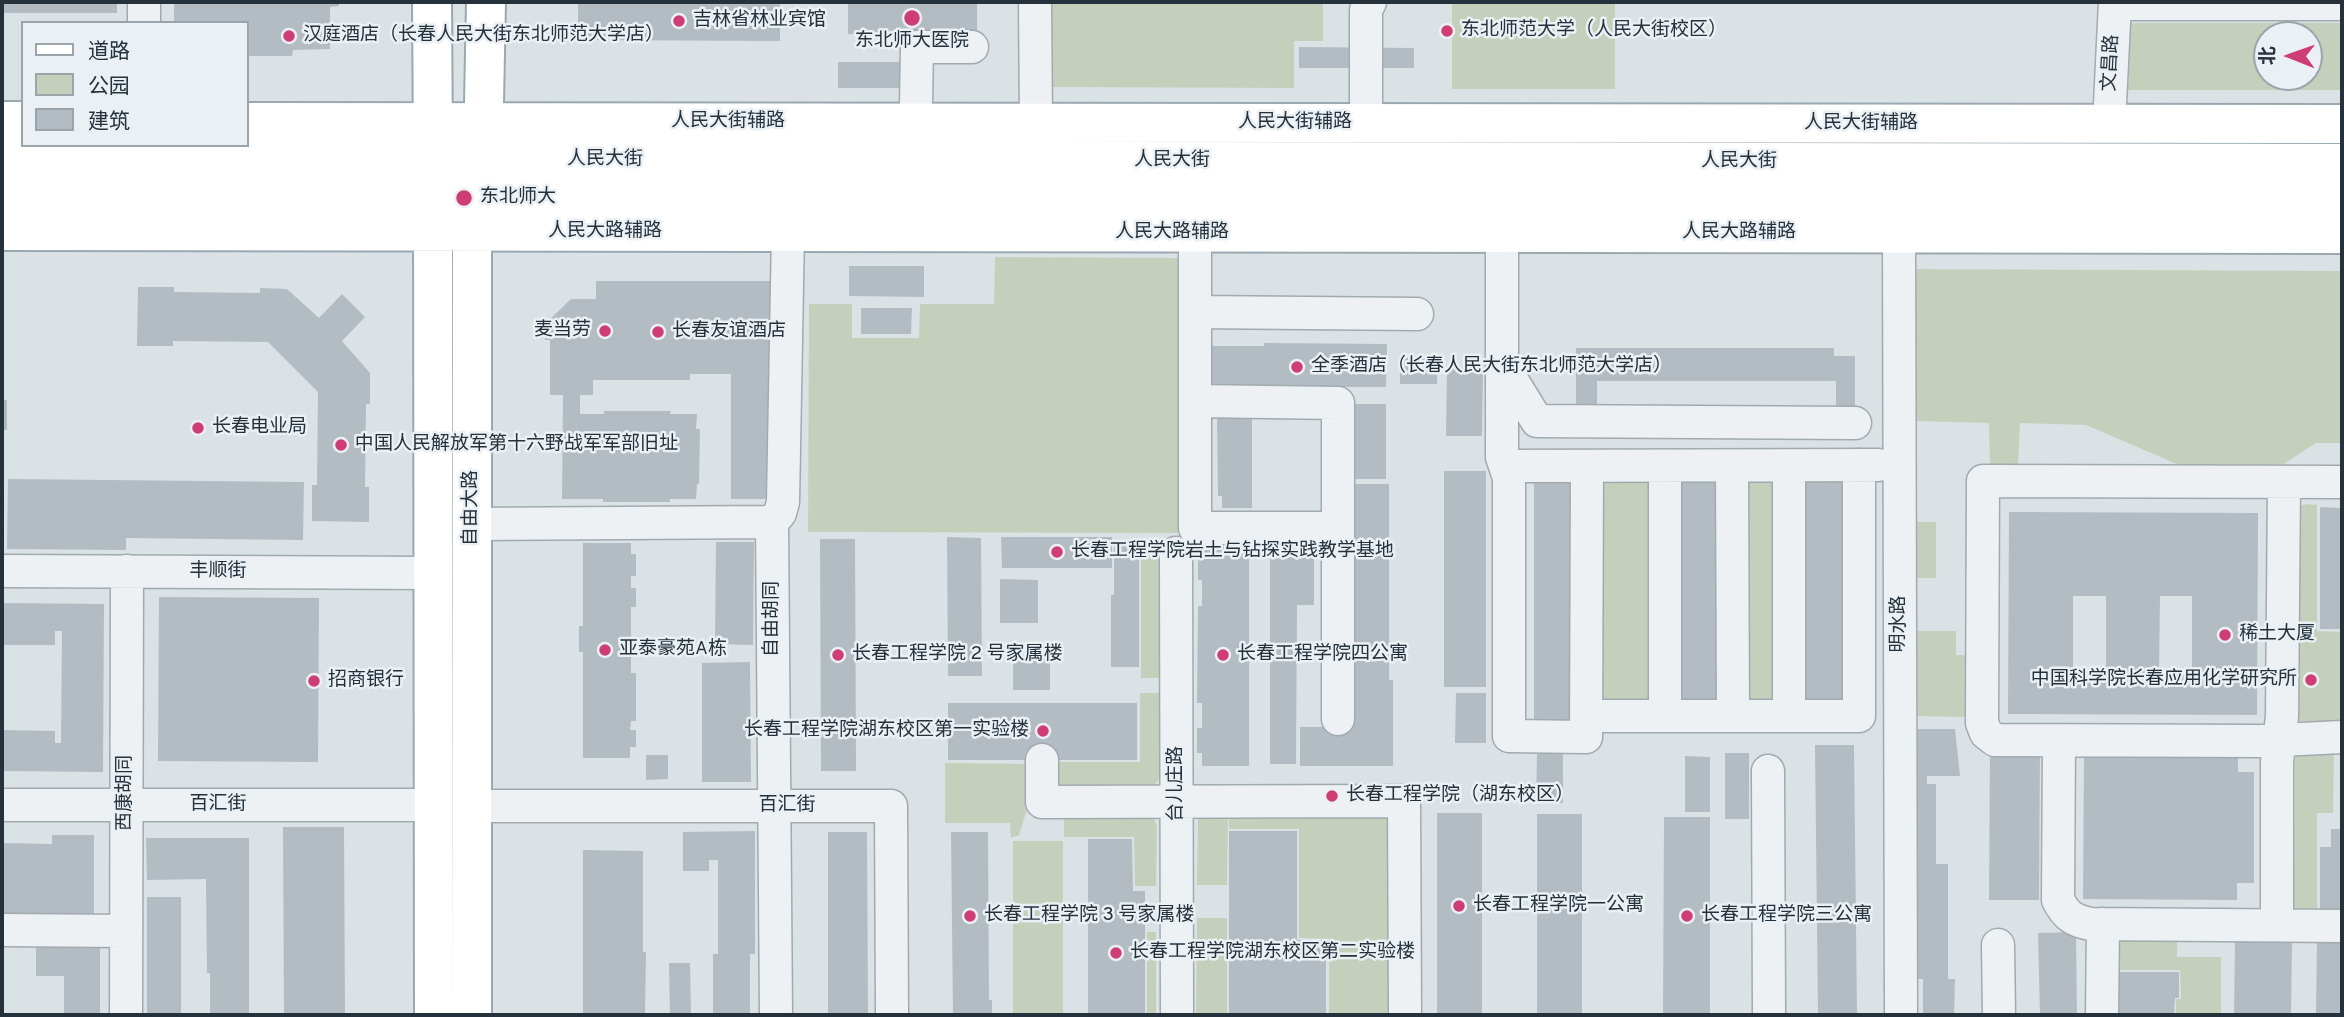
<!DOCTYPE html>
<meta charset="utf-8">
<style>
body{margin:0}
#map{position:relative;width:2344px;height:1017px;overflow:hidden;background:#dbe2e6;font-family:Overpass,"Noto Sans SC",sans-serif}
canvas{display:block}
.frame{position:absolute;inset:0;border:4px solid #25323c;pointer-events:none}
.legend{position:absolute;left:21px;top:21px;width:228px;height:126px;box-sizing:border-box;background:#eaf0f4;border:2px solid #9ba4aa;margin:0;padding:9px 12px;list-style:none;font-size:21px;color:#25323c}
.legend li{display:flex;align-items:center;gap:14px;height:35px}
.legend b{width:35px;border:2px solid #9ba4aa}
.north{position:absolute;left:2253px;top:21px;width:70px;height:70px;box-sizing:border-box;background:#eaf0f4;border:2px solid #9ba4aa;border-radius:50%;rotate:271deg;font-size:19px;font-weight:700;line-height:28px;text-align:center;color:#25323c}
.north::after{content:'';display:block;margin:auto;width:24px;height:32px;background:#ce3d73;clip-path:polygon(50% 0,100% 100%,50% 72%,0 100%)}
</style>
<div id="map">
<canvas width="2344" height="1017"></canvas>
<div class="frame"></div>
<ul class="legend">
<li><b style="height:9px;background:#fff"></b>道路</li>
<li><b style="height:19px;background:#c5d0bc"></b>公园</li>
<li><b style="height:19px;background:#b2bcc2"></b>建筑</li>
</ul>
<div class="north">北</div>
</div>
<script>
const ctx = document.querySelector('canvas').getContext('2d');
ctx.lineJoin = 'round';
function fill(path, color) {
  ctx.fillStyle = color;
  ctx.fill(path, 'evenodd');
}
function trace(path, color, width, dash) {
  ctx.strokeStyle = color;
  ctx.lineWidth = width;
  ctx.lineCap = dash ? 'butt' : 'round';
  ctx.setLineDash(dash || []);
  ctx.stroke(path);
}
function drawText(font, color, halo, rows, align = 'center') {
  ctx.font = font + ' Overpass,"Noto Sans SC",sans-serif';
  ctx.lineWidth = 5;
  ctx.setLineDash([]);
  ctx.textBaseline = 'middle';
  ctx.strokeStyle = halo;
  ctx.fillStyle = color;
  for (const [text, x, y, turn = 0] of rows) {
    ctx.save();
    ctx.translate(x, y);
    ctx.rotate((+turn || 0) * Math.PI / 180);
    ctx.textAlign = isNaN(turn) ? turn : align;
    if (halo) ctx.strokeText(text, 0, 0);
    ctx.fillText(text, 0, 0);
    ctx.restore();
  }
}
fill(new Path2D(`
 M1047,2H1323V41H1294V88L1047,87Z
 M1452,2H1615V89H1452Z
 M2131,23H2342V90H2128ZM2267,35H2309V77H2267Z
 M995,257L1182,258L1181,533L808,532L809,304H852V338H919L920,304H994Z
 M1913,269L2342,271V443H2316L2282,465H2179L2086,425L2020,423L2018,467H1990L1989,423L1912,421Z
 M1775,472L1776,700L1748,703L1746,478Z
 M1650,477V695L1647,702L1604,703L1601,696V480Z
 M2307,504L2317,505V631L2342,632V725H2308L2294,719L2299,506Z
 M1911,522H1936V578H1911Z
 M1141,543H1159V678H1141Z
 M1911,631H1956V655H1971L1970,717L1911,716Z
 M1140,693H1159V776L1158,781L1151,789L1050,791L1051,762H1140Z
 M2334,751L2333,813H2317V914L2297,911L2294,908L2295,758L2297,754Z
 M945,763L1035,764L1030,800L1019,835L1011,838L1010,823H945Z
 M1064,810L1152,815L1157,825L1156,886H1135L1134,837H1064Z
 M1228,810L1227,885H1197L1198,818L1200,814Z
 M1229,810L1390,817L1393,1015H1329V939L1299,938V829H1229Z
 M1013,841H1063V1015H1013Z
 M1197,918H1227V1015H1196Z
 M1147,932H1156V1015H1147Z
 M2111,936L2177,937V957H2221V1013H2176V999H2181L2180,970H2110Z`), '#c5d0bc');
fill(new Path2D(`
 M2,2H117V13H2Z
 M174,2H339V6L330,7V49L293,50L292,56H247V23H174Z
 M578,2H780V41L578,40Z
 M848,2H977V35L848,34Z
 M1299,47L1414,48V68H1299Z
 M838,62H913V88H838Z
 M849,266H924V297L849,296Z
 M596,281H772L771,499H731V374H690V380H593V395H580V414H604V411H671L670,414H697L696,429H700L699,484H697L696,499H670V502H603V499H562L563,395H550V340H545V324L571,299H596Z
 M138,287H174V292L260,293V288L287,289L319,318L342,294L365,317L342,341L370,373V404H366L365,487H369V522L312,521V485H317L318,392L268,342L173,341V346H137Z
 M861,308H912L911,334H861Z
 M1264,343L1387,344L1386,387H1264L1208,391V346H1264Z
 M1576,348H1834V356H1855V410H1836V381H1597V410H1576Z
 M1400,358L1437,359V384H1400Z
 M1447,367L1483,368L1482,436H1446Z
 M2,400H7V430H2Z
 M1347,404H1386V479H1347Z
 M1222,408H1252V508H1222V496H1218L1217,417H1222Z
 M1444,471H1486V687H1444Z
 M1678,474H1721V706H1677Z
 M1534,475H1575V730H1534Z
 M1801,477H1847V708L1801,707Z
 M8,479L304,482L303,540L126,538V550L7,549Z
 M1350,484H1389V680H1393V766H1300V727H1354L1355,683H1349Z
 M2320,507L2342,508V629H2320Z
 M2009,512L2258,513L2257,715L2008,714ZM2073,596H2106V674H2073ZM2160,596H2192V674H2159Z
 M947,537L981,538L982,676H948Z
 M1001,537H1112V568H1002Z
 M820,539H855L856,771H821Z
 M1270,541H1314V605H1297L1296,764H1270Z
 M716,542H754L753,645L715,644Z
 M1114,542H1139V667H1111V595H1114Z
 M583,543H631V554H636V576H631V588H636V607H631V673H636V721H631L630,730H636V747H630V758H583V652H579V626H583Z
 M1202,546H1249V766H1202V753H1197V728H1202V703H1197L1198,606H1202V580H1198V557H1202Z
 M1000,579L1038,580V623H1000Z
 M159,597L319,598L318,762L158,761Z
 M2,603L104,604L103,772L2,771V730L55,731V743H61L62,631H55V645H2Z
 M1013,658H1050V690H1013Z
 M750,662L751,782H702V663Z
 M1456,693H1486V743H1455Z
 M948,703H1137V760H948Z
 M1910,729H1955L1960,776H1927V784H1936V864H1948V979H1955L1954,1015H1923V979H1907Z
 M1815,745H1854L1857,1015H1818Z
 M1990,748H2040L2039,900H1989Z
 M1725,753H1749V819H1725Z
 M1537,754H1563V803H1536Z
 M646,755H668V779L646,780Z
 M2084,755H2238V772H2254V883H2237V900L2083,899Z
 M1685,756L1710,757V812H1685Z
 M1437,813H1482V1015H1437Z
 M1537,814H1582V1015H1537Z
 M1664,817H1710V1015H1663Z
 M283,827H344L345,1015H284Z
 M2331,829H2342V914H2320V847H2331Z
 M755,831V954H750V1015H713V954H718V860H709V871H683V832Z
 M1229,831H1297V940H1326V1015H1229Z
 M828,832H867L868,1015H828Z
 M951,832H988L989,1000H992V1015H953Z
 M52,835H94V922H2V843L52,844Z
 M146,838H249V1015H210V973H207L206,879L147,880Z
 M1088,839H1132L1133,891H1145V1015H1088Z
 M583,850L643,851V952H646L645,1015H583Z
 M147,897H181V1015H147Z
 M2076,932L2077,1015H2040L2038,933Z
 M36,940H100V1015H64V976H36Z
 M2235,942H2292L2291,1015H2234Z
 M2317,942H2342V1015H2316Z
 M669,963H690L691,1015H670Z
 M2111,972H2179V998H2175L2174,1015H2116Z`), '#b2bcc2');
const minor = new Path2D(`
 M1035,2L1036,122
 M2115,4H2342
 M144,23V2
 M916,104L917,47H972
 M1366,123V10L1370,2
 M2109,124L2115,2
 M1195,233V528H1338
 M1502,233V457L1509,478V736L1586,737L1587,466
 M1899,233L1901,1015
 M1195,312L1417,314
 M1502,364L1537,421L1855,423
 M1195,401L1338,403V719
 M1505,466L1878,465
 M1665,466V716
 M1732,466L1733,716
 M1789,466V716
 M2342,482L1983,481L1982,723L1986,733L1995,740L2260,741L2342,737
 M772,522L780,513L783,502L788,232
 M472,524L772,522L776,1015
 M1176,553L1177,1015
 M2,571L434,573
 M1586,716H1859V465
 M2059,741L2058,900C2066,916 2074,921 2091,924L2342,926
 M1042,760V802L1404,801L1405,1015
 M1768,771L1769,1015
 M2,805H434
 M472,806H891L892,1015
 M2277,925V762L2282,716L2284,482
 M2,930L126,931
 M1998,945L1999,1015
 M126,1015L127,571
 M2102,1015L2103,924`);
const major = new Path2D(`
 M432,2L433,147
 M2,121H23
 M247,122L2342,124
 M481,145L484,103L486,2
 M2,159L2342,163
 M2,194L2342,196
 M433,207L434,1015
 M2,231L2342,234
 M472,1015V251L476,206`);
trace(minor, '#a1aab0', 35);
trace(major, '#9aa9b1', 42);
trace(minor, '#eef1f4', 32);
trace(major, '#fff', 38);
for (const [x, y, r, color] of [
 [912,18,9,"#ce3d73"],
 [679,21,7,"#ce3d73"],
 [1447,31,7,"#ce3d73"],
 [289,36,7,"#ce3d73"],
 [464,198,9,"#ce3d73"],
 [605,331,7,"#ce3d73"],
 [658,332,7,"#ce3d73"],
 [1297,367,7,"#ce3d73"],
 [198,428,7,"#ce3d73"],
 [341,445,7,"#ce3d73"],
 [1057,552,7,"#ce3d73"],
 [2225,635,7,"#ce3d73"],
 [605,650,7,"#ce3d73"],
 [838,655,7,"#ce3d73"],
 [1223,655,7,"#ce3d73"],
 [2311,680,7,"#ce3d73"],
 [314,681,7,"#ce3d73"],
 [1043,731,7,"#ce3d73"],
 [1332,796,7,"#ce3d73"],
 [1459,906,7,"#ce3d73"],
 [970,916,7,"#ce3d73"],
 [1687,916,7,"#ce3d73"],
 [1116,953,7,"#ce3d73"]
]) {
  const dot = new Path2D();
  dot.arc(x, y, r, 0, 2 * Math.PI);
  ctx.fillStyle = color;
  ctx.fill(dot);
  trace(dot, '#eaf0f4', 2.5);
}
drawText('19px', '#25323c', '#eaf0f4', [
 ["吉林省林业宾馆",693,21],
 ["东北师范大学（人民大街校区）",1461,31],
 ["汉庭酒店（长春人民大街东北师范大学店）",303,36],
 ["东北师大医院",912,42,"center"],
 ["东北师大",480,198],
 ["麦当劳",591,331,"right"],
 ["长春友谊酒店",672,332],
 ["全季酒店（长春人民大街东北师范大学店）",1311,367],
 ["长春电业局",212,428],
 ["中国人民解放军第十六野战军军部旧址",355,445],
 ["长春工程学院岩土与钻探实践教学基地",1071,552],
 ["稀土大厦",2239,635],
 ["亚泰豪苑A栋",619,650],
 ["长春工程学院 2 号家属楼",852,655],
 ["长春工程学院四公寓",1237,655],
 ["中国科学院长春应用化学研究所",2297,680,"right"],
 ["招商银行",328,681],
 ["长春工程学院湖东校区第一实验楼",1029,731,"right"],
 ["长春工程学院（湖东校区）",1346,796],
 ["长春工程学院一公寓",1473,906],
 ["长春工程学院 3 号家属楼",984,916],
 ["长春工程学院三公寓",1701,916],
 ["长春工程学院湖东校区第二实验楼",1130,953]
], 'left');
drawText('19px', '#25323c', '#eaf0f4', [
 ["文昌路",2112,63,-87],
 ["人民大街辅路",728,122],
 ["人民大街辅路",1295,123],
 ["人民大街辅路",1861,124],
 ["人民大街",605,160],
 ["人民大街",1172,161],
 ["人民大街",1739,162],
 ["人民大路辅路",605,232],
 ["人民大路辅路",1172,233],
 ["人民大路辅路",1739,233],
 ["自由大路",472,508,-90],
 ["丰顺街",218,572],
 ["自由胡同",773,619,-90],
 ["明水路",1900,624,-90],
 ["台儿庄路",1177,784,-90],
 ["西康胡同",126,793,-90],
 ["百汇街",218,805],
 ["百汇街",787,806]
]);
</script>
